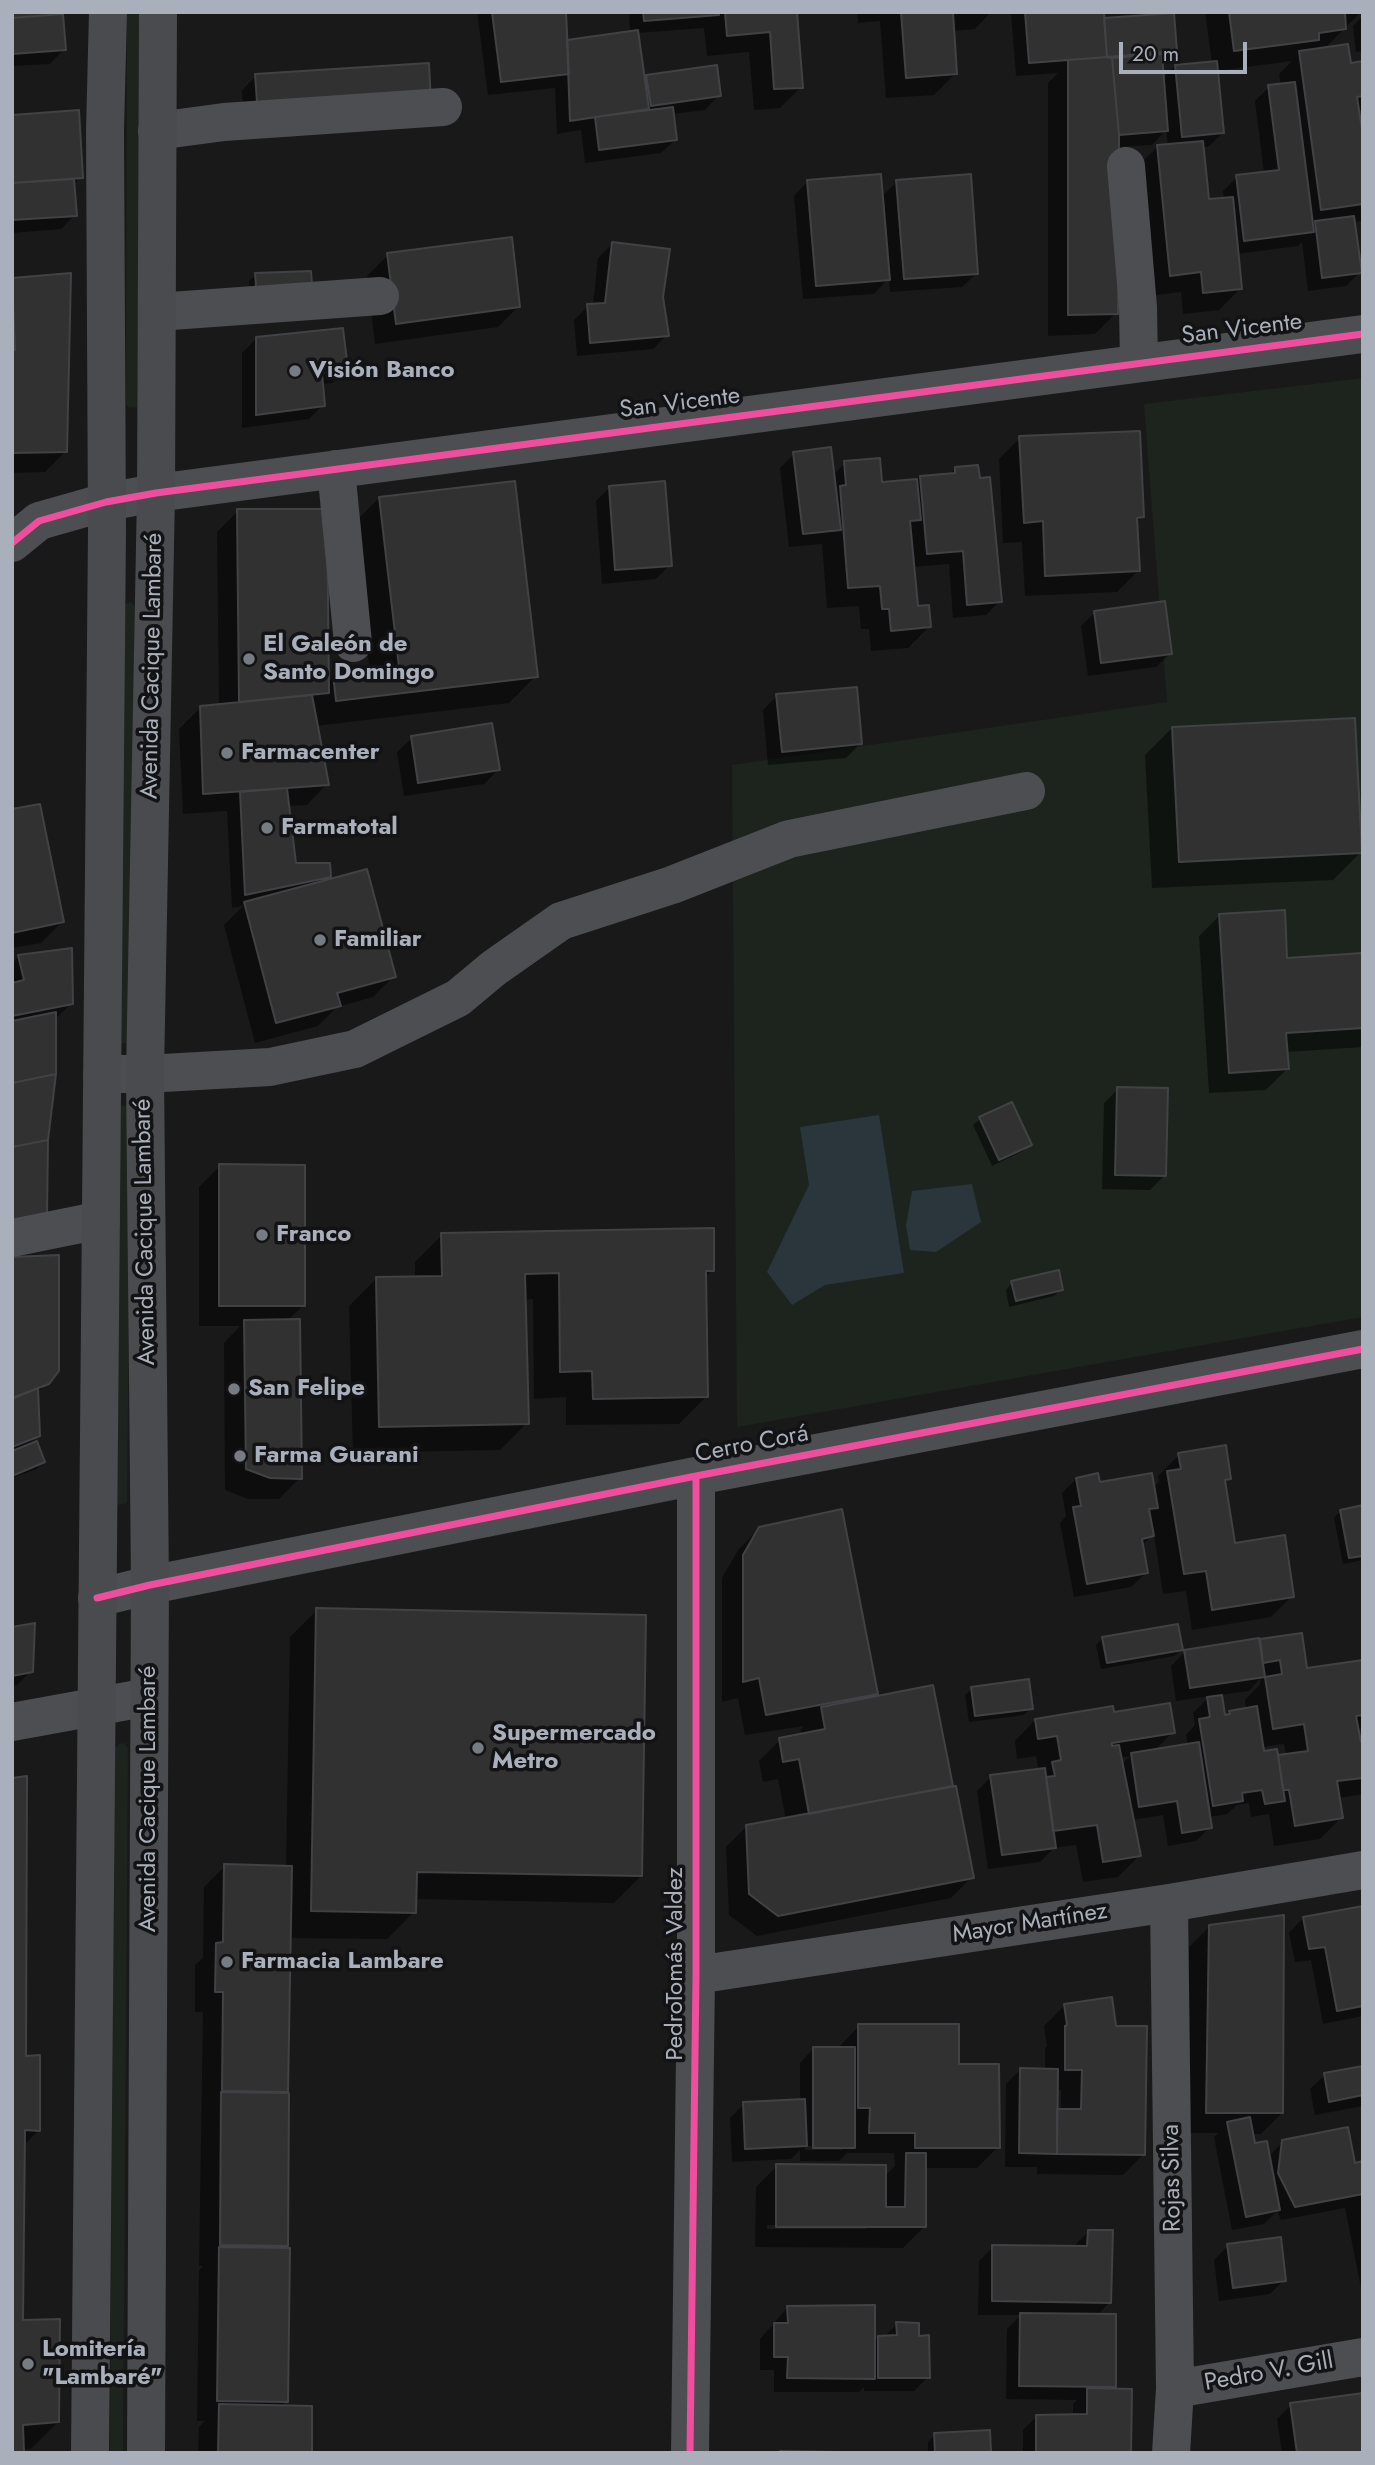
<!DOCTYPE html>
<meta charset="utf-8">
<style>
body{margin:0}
#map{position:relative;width:1375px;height:2465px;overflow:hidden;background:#191919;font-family:Jost,sans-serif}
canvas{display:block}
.frame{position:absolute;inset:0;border:14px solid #a9b0bb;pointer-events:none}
.scale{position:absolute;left:1119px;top:42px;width:128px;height:32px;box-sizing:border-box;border:4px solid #a9b0bb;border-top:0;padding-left:9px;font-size:21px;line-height:24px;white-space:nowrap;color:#a9b0bb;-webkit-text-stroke:5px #131315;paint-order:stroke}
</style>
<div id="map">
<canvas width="1375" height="2465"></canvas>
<div class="frame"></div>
<div class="scale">20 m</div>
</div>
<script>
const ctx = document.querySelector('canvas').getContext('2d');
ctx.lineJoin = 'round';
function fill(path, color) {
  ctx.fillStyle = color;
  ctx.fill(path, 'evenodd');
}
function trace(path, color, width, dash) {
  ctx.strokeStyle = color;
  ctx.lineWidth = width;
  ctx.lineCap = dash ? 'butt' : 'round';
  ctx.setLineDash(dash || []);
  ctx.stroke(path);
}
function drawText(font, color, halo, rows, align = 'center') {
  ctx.font = font + ' Jost,sans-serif';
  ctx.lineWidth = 7;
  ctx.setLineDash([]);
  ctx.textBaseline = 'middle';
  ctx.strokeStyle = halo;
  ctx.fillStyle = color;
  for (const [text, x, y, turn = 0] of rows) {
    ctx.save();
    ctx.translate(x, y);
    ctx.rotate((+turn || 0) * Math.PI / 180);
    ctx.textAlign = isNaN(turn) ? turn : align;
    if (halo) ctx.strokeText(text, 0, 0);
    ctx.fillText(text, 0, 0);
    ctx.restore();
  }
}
fill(new Path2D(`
 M127,12H141L137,407L129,408L126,404Z
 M1363,378V1317L737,1427L732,765L1167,702L1144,404Z
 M131,602L135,607L129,1042L122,1044V605Z
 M126,1105L131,1110L127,1503L117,1505L118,1106Z
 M124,1743L128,1749L123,2453H110L114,1749L119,1744Z`), '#1c241d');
fill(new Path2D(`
 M879,1115L904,1273L825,1285L792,1305L767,1272L809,1185L800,1127Z
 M972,1184L981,1222L936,1252L910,1250L906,1225L912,1191Z`), '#2a363c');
fill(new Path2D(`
 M12,12L64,49L50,64L12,66Z
 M477,12H564L565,42L630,33L629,12H795L801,87L780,108L754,110L749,52L707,56L704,28L637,33L643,80L646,77L719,95L705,110L672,114L676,139L661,153L585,163L581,130L557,134L555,88L488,95Z
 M857,12H991L975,29L952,31L955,74L934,95L886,98L880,21L858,23Z
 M1011,12H1102V20L1175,51L1161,64L1162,79L1175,66L1212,63L1205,12H1361L1323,50L1350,65L1363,63V108L1358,113L1361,133L1363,131V221L1353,222L1360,272L1346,286L1308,291L1302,242L1298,246L1237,254L1240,289L1219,310L1183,314L1181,292L1150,296L1136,168L1157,147L1168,146L1166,130L1152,145L1117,147L1116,313L1095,334L1048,336V83L1058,73L1016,76ZM1292,61L1279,74L1281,86L1269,87L1255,101L1264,173L1237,177L1223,191L1224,199L1207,201L1202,147H1208L1223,133L1216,71Z
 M1363,16V51L1356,52L1353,26Z
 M427,64L244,129L242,90L256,76Z
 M12,117L81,177L73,185L75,215L61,229L12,233Z
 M808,181L881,197L897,182L977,273L962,287L890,292L889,278L874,294L803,299L794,196Z
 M612,244L662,297L667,335L653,349L577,356L574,320L588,306L593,305L598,258Z
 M388,255L519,306L498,327L375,344L367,276Z
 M256,275L304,303L251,306L249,281Z
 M12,280L66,451L45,472L12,473V344L14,359H17Z
 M256,339L347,369L332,383L321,384L323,405L309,419L242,428V353Z
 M1020,438L1142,517L1136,523L1138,571L1117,592L1025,596L1022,542L1003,543L999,459Z
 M794,454L833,475L845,463L880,483L949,475L956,468L1000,601L986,615L953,618L949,564L913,567L916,608L929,627L908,648L871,651L869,629H861L859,606L827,608L822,544L789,547L780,468Z
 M610,487L670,565L656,579L602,584L596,501Z
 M379,498L536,676L509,703L316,726L327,784L307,805L287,806L294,864L329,876L322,883L394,976L373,997L337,1007L318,1026L255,1043L224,925L243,906L232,908L227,811L183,814L179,729L200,708L219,706L217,532L238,511L327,683L334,676L370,672L352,525Z
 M1095,612L1171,653L1156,667L1088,676L1081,626Z
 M777,696L860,744L846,758L768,765L763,710Z
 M1172,728L1360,853L1333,880L1152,888L1145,755Z
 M412,738L498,770L484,784L404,796L397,752Z
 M12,811L62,922L41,943L12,948Z
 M1220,915L1286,960L1363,955V1047L1286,1052L1287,1069L1266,1090L1209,1093L1199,936Z
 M19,957L72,1003L54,1020L12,1238V963Z
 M1118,1089L1164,1176L1150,1190L1102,1189L1104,1103Z
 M980,1119L1030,1144L1023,1151L992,1166L973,1125Z
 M220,1166L303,1306L287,1321L300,1478L279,1499H248L225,1490L224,1343L240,1326H199V1187Z
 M442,1235L712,1270L704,1279L706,1397L679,1424L566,1425V1397L534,1399L533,1299L524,1300L527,1423L500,1450L353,1453L349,1306L376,1279L415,1278V1262Z
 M12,1258L47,1383L36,1394L38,1436L27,1447L43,1462L37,1469L12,1478Z
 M1012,1283L1061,1290L1054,1296L1009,1307L1006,1290Z
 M1179,1455L1229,1478L1224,1484L1233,1545L1292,1596L1271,1617L1192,1630L1186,1591L1163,1594L1154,1534L1141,1546L1146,1573L1131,1587L1074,1597L1060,1523L1066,1516L1062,1493L1076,1479L1099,1484L1153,1488L1159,1482L1158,1476Z
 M1363,1507V1560L1343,1564L1334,1518L1340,1511Z
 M760,1528L876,1693L870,1699L931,1687L951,1789L972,1877L951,1898L757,1936L729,1915L726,1847L747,1826L786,1820L778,1779L763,1782L759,1761L780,1740L802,1736L800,1730L804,1726L745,1735L738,1698L722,1702V1578L738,1550Z
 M317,1610L641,1876L614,1903L414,1899V1912L387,1939L289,1938L286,2246L282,2250L286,2401L280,2407L310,2453H198L199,2427L205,2421H197L199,2270L203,2266H199L203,2012H195V1965L203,1958L204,1887L225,1866L286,1867L290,1637Z
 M12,1629L31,1671L17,1685L12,1686Z
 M1103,1638L1181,1650L1174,1656L1101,1669L1096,1645Z
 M1261,1641L1306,1670L1363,1662V1727L1357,1732L1359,1744H1363V1794L1338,1798L1341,1818L1320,1839L1274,1846L1269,1814L1251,1817L1249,1803L1237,1805L1227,1814L1209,1817L1210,1827L1196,1841L1168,1846L1163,1815L1132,1820L1139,1856L1118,1877L1083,1882L1076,1845L1054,1848L1040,1862L988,1869L977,1791L991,1777L1039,1771L1036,1756L1017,1759L1015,1741L1035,1720L1113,1714L1173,1732L1154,1751L1188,1746L1186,1735L1195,1725L1193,1713L1210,1696L1176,1701L1171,1666L1185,1652L1258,1644ZM1260,1679V1684L1245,1700L1246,1710L1230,1713L1224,1718L1220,1695L1249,1691ZM1284,1744L1286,1756L1276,1757L1263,1753L1262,1747ZM1130,1756L1121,1765L1120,1758Z
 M972,1689L1031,1708L1024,1715L969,1722L965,1695Z
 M26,1778L24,2057H38V2131L23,2146L21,2321H59L58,2422L31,2449H22V2453H12V1780Z
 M1363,1907V2016L1323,2024L1311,1960L1295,1962L1289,1933L1303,1918Z
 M1210,1926L1282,2113L1261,2134H1251L1254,2145L1268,2157L1283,2142L1354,2165L1363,2163V2298L1345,2208L1281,2220L1277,2211L1264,2224L1232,2230L1214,2137L1218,2133H1186L1189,1947Z
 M1065,2005L1115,2028L1144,2154L1123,2175L1037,2174V2167H1005L1006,2084L1020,2070H1045V2048L1047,2046L1044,2026ZM1056,2090H1061V2110H1056Z
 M859,2026L957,2066L998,2147L977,2168H924V2227L903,2248L755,2247L756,2187L777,2166L884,2177L895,2166L894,2153H847L839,2161H800V2150L791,2159L732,2162L730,2118L744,2104L800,2101V2063L814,2048H838ZM805,2146H842V2150H805ZM767,2225L866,2226V2229H767Z
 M1363,2068V2106L1315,2115L1310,2089L1325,2075Z
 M1088,2232L1110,2302L1096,2316L1114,2386L1110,2390L1130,2453H1023V2430L1037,2416H1073V2404L1077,2400L1006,2399L1007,2329L1021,2315H978L979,2261L993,2247L1074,2246Z
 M1228,2246L1284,2280L1270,2294L1219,2301L1214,2260Z
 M788,2307L873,2343L878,2337H884L897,2324L917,2338L928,2377L914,2391H864V2387L859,2392H774V2370H760V2339Z
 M1291,2405L1363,2453H1282L1277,2419Z
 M934,2435L989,2451L928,2453V2442Z`), '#0007');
const building = new Path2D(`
 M12,12H63V14L12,18Z
 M492,12H566L569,74L501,82Z
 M643,12H719V15L644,21Z
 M725,12H797L803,88L774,89L770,32L727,36Z
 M901,12H953L957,74L906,78Z
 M1025,12H1104L1107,57L1029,63Z
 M1229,12H1345L1346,29L1319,33V40L1234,51Z
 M1174,13L1177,51L1107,57L1104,18Z
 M63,14L66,50L12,54V18Z
 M638,30L649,109L570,121L567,40Z
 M1348,44L1351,63L1363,61V96L1357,97L1363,136V204L1321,210L1299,51Z
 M1162,54L1168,131L1119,135L1112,58Z
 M1107,57L1112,58L1119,135L1118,314L1068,315V60Z
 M1217,61L1224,133L1182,137L1175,65Z
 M429,63L431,104L258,116L255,74Z
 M717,65L721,96L651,106L646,75Z
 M1295,82L1314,232L1244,241L1236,175L1279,170L1268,85Z
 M673,107L677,140L599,150L595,117Z
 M79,110L83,178L12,183V115Z
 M1203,141L1209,199L1233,197L1242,289L1203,293L1201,272L1170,276L1157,145Z
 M881,174L890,280L816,286L807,180Z
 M971,174L978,274L904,279L896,180Z
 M74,179L77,216L12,220V183Z
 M1354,216L1362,273L1322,278L1315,221Z
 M512,237L520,307L396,324L387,253Z
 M612,242L670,249L663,297L669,336L590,343L587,304L605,303Z
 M311,271L313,297L257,300L255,273Z
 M71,273L67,452L12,453V351L15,350L12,278Z
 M343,328L348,369L322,373L325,406L256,415V337Z
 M1140,431L1144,517L1137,518L1140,571L1045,576L1043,521L1024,523L1019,436Z
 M831,447L841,530L803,534L793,452Z
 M880,458L882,482L917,479L921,520L910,521L918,606L929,605L931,627L891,631L889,609H882L880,586L848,588L840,486L846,485L844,461Z
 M978,465L980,478L990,477L1002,602L967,605L963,551L927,554L920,476L955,473V467Z
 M515,481L538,677L336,701L333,674L399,667L379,497Z
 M665,481L672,566L615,570L609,486Z
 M237,509H327L329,693L239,702Z
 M1165,601L1172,654L1101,663L1094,611Z
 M857,687L862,744L782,752L776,694Z
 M312,695L329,785L203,794L200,706Z
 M1355,718L1362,853L1179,862L1172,727Z
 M492,723L500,770L418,783L411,736Z
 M287,788L296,863H330L331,877L245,895L240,792Z
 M40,804L64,922L12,933V809Z
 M367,869L396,977L337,993L341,1006L276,1023L244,902Z
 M1285,910L1287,958L1363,953V1028L1286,1033L1289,1069L1229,1073L1219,914Z
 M72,948L73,1004L12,1016V983L24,980L18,955Z
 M56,1012V1074L12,1083V1021Z
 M56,1074L48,1140L12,1147V1083Z
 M1117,1087L1168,1088L1166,1176L1115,1175Z
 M1012,1102L1032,1145L999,1160L979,1117Z
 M48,1140L47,1215L12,1222V1147Z
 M219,1164L305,1165V1306H219Z
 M714,1228V1271H706L708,1397L593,1399L592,1371L560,1372L559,1273L525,1274L529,1424L379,1427L376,1277L442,1276L441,1233Z
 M59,1255V1371L49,1384L12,1398V1257Z
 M1059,1270L1063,1290L1016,1301L1011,1281Z
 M300,1319L302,1479L270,1478L246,1469L244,1320Z
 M38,1388L40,1436L12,1447V1399Z
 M37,1441L45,1462L12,1476V1451Z
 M1226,1445L1231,1479L1225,1480L1235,1543L1285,1535L1294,1597L1212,1610L1206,1571L1184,1574L1167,1471L1181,1469L1178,1453Z
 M1098,1473L1100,1482L1152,1473L1158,1508L1149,1509L1154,1536L1142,1539L1148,1573L1087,1584L1073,1507L1081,1506L1076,1478Z
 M1363,1505V1556L1349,1558L1340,1510Z
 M842,1509L878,1694L766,1715L759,1678L743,1682V1555L759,1527Z
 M316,1608L646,1615L642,1876L417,1872L416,1913L311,1911Z
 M35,1623L33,1672L12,1676V1627Z
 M1178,1624L1183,1650L1107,1663L1102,1637Z
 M1302,1633L1307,1668L1363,1660V1715L1356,1716L1361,1742H1363V1778L1337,1781L1343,1818L1295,1826L1289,1790H1283L1278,1755L1308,1751L1304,1724L1273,1729L1265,1677L1282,1674L1280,1660L1263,1663L1260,1639Z
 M1259,1638L1265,1677L1190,1688L1184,1650Z
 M1029,1679L1033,1709L975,1716L971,1687Z
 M933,1685L953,1786L809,1814L799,1759L783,1762L779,1738L825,1729L821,1707Z
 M1222,1695L1225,1715L1230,1714L1229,1711L1257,1706L1264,1751L1277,1749L1285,1801L1265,1804L1262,1790L1242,1793L1243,1801L1213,1806L1199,1719L1210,1717L1207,1697Z
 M1170,1703L1175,1733L1112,1743V1746L1119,1745L1141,1856L1103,1862L1097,1825L1053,1831L1046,1777L1055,1776L1052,1762L1061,1760L1057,1736L1038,1739L1035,1719L1113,1706L1114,1712Z
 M1199,1742L1212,1828L1182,1833L1177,1801L1139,1807L1131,1753Z
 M1045,1768L1056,1848L1002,1855L990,1775Z
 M27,1776L26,2056L40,2055V2131L25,2130L23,2320L60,2319L59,2422L23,2425L24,2453H12V1778Z
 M956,1786L974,1878L778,1916L749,1894L746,1825Z
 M224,1864L292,1866L288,2092L222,2091L223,1992H215L216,1943L223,1942Z
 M1363,1906V2006L1337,2011L1325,1947L1309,1949L1303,1917Z
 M1284,1915L1283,2113H1206L1209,1925Z
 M1112,1997L1116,2026H1147L1145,2155L1057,2154V2109H1081L1082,2070H1065V2026L1067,2025L1064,2004Z
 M858,2024H959V2064H999L1000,2148H915V2133H869L870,2108H858Z
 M813,2047H855V2148H813Z
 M1363,2066V2095L1329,2102L1324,2073Z
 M1020,2068L1058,2069L1057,2154L1019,2153Z
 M221,2092L289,2093L288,2246L220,2245Z
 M805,2099L807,2146L745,2149L743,2102Z
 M1250,2117L1255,2143L1267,2141L1280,2210L1246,2217L1227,2122Z
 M1348,2127L1355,2163L1363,2161V2194L1295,2207L1278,2173L1282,2140Z
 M906,2153H926V2227H776V2164L886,2165V2207H905Z
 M1088,2230H1113L1111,2303L992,2301V2245L1087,2246Z
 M1281,2237L1286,2281L1233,2288L1227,2244Z
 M219,2247L290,2248L288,2402L217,2401Z
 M875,2305V2379L787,2378L788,2357H774V2323H788L787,2306Z
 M1020,2313L1116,2314V2387L1019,2386Z
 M896,2322L919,2323V2336L929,2335L930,2378H878V2336L897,2335Z
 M1087,2388L1132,2389L1131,2453H1036V2415L1087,2414Z
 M1363,2393V2453H1297L1290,2403Z
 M219,2404L312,2406V2453H218Z
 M990,2430L991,2452L935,2453L934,2433Z
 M780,2451L840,2452V2453H780Z`);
fill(building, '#313131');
trace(building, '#414245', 2);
trace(new Path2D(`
 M157,131L224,122L443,107
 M1126,166L1138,307L1139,363
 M157,312L380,296
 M336,469L353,643
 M12,543L39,521L106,502L156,493L1363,334
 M102,1074H145L270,1067L355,1049L458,998L494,968L561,921L672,885L789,839L1026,791
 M12,1238L101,1220
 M97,1598L150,1585L696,1476L1363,1349
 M12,1722L149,1697
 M1169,1903L1175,2389L1171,2453
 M696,1975L1169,1903L1363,1870
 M1175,2389L1363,2357
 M690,2453L696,1975V1476`), '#4d4e52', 38);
trace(new Path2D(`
 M90,2453L107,529L105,130L108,12
 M146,2453L150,1585L145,1074L156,493L158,12`), '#4a4b4e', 38);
trace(new Path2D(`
 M12,543L39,521L106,502L156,493L1363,334
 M97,1598L150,1585L696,1476L1363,1349
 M690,2453L696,1975V1476`), '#ef4d9e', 7);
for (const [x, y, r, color] of [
 [295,371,7,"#777b82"],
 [249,659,7,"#777b82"],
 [227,753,7,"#777b82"],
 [267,828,7,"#777b82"],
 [320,940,7,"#777b82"],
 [262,1235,7,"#777b82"],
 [234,1389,7,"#777b82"],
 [240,1456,7,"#777b82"],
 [478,1748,7,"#777b82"],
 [227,1962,7,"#777b82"],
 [28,2364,7,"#777b82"]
]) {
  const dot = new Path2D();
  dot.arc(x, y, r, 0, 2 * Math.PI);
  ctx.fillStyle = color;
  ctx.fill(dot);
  trace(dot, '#131315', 2.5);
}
drawText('24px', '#a9b0bb', '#131315', [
 ["San Vicente",1242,330,-7],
 ["San Vicente",680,404,-7],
 ["Avenida Cacique Lambaré",153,666,-89],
 ["Avenida Cacique Lambaré",146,1232,-91],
 ["Cerro Corá",752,1445,-11],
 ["Avenida Cacique Lambaré",149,1799,-90],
 ["Mayor Martínez",1030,1924,-9],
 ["PedroTomás Valdez",676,1964,-90],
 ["Rojas Silva",1173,2178,-91],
 ["Pedro V. Gill",1269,2373,-10]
]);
drawText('bold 24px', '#a9b0bb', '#131315', [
 ["Visión Banco",309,371],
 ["El Galeón de",263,645],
 ["Santo Domingo",263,673],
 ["Farmacenter",241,753],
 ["Farmatotal",281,828],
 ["Familiar",334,940],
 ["Franco",276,1235],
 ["San Felipe",248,1389],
 ["Farma Guarani",254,1456],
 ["Supermercado",492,1734],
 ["Metro",492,1762],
 ["Farmacia Lambare",241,1962],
 ["Lomitería",42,2350],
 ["\"Lambaré\"",42,2378]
], 'left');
</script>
